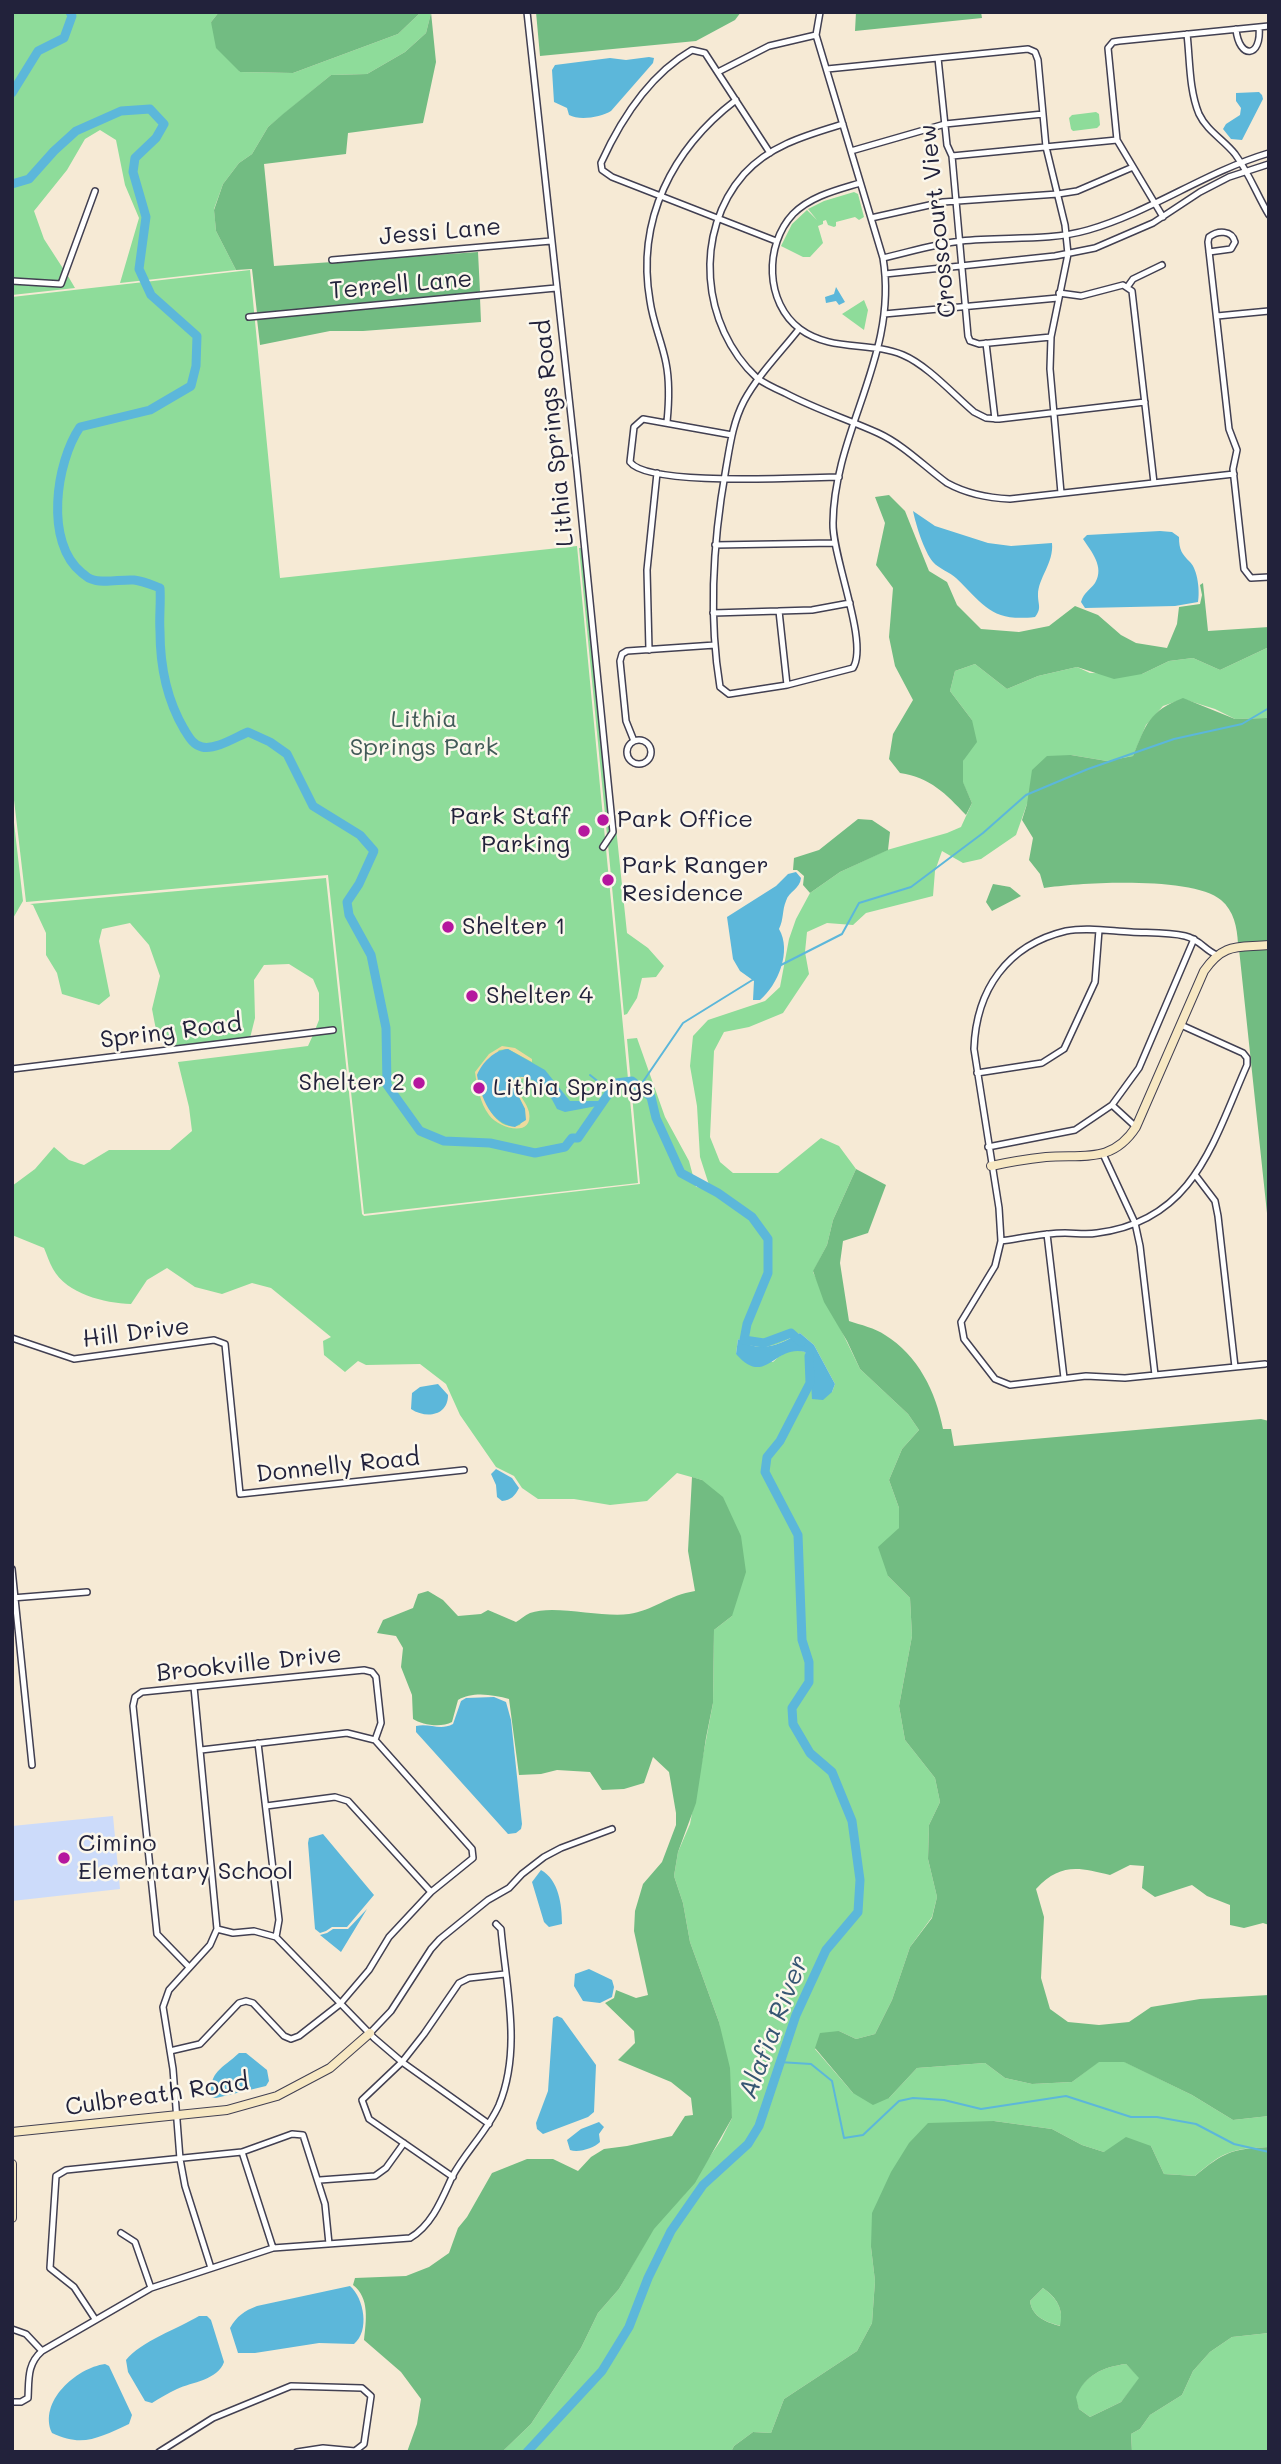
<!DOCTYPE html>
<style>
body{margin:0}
#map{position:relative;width:1281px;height:2464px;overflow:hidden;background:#f6ead5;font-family:Mali,sans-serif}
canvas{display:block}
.frame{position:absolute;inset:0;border:14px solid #22223b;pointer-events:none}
</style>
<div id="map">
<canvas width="1281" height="2464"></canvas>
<div class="frame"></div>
</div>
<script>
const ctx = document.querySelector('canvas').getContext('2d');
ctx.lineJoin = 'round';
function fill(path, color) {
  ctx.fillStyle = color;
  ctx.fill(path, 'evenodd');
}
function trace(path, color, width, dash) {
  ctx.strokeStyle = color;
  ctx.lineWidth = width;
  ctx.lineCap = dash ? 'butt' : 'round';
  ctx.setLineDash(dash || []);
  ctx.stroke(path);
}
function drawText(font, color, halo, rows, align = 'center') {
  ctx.font = font + ' Mali,sans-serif';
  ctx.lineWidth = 5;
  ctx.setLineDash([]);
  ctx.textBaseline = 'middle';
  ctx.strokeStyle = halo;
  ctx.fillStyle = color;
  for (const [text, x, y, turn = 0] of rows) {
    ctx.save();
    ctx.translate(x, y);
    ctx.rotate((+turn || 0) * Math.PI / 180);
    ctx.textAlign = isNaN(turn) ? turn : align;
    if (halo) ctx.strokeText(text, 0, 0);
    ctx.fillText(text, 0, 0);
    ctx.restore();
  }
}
fill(new Path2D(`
 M113,1816L120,1889L12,1901V1826Z`), '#ccdbfa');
fill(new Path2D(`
 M12,12H219L211,22L240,72L293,73L398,34L419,14L431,13L426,33L405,52L367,74L331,75L268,127L252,154L239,163L223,184L214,209L216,231L236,270L120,283L139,218L125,185L116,140L100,130L85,139L67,170L34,211L44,239L64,270L59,281L12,278Z
 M1096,112L1099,114L1100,125L1097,128L1073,131L1071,129L1069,118L1072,115Z
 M854,192L858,194L864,217L859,220L855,217L836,222V226L834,227L828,225L826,220L823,221V224L818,226L823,243L810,257H803L781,246L792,224L807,210L817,220L808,209L824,201Z
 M250,270L280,578L577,546L638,1183L364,1214L328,875L26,902L12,783V297Z
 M68,276L75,288L12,295V283L62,287Z
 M864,300L868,310L864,330L842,314Z
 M579,548H582L610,831L607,835Z
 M1269,647V716L1266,718L1235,719L1215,709L1183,699L1163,706L1146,725L1133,756L1107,761L1071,755L1027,804L1016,835L981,859L963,863L942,851L935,871L933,896L866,913L853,925L827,923L807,932L805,952L809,974L783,1013L749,1027L724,1032L714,1051L710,1137L720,1162L733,1173H778L821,1138L839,1146L856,1169L833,1220L827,1245L813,1272L860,1369L908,1414L919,1430L902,1449L889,1480L899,1508V1528L888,1576L910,1598L912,1636L899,1706L905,1740L935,1778L940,1802L929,1825L928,1859L937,1897L932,1917L910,1947L892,2000L875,2034L856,2039L839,2031L815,2049L853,2093L889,2098L917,2068L985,2063L1005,2078L1032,2084L1072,2082L1098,2062H1125L1192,2095L1233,2120L1269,2116V2147C1231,2149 1224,2151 1195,2176L1164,2174L1151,2146L1104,2152L1082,2145L1052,2129L994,2121L871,2247L875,2281L872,2323L857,2351L784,2399L771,2433L753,2432L734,2446L731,2452H502L531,2424L581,2348L598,2313L619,2289L653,2229L668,2211L683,2196L721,2140L732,2118L719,2022L690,1942L683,1903L674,1876L678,1852L690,1824L713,1703L714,1630L732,1616L702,1480L677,1473L647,1501L610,1505L574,1499H538L522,1488L514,1476L496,1467L460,1415L446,1384L420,1364L366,1365L358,1361L345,1372L324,1355L323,1341L331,1337L271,1288L252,1283L222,1294L195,1287L167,1268L147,1280L131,1304C104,1303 67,1294 53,1269C49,1262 47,1255 44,1248L12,1235V1186L35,1169L54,1147L69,1160L84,1165L109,1150H170L192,1131L189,1107L178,1062L308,1046L313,1035L337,1032L336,1027L315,1030L319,1020V993L313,979L289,964L264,965L254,980L255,1018L250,1038L170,1047L167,1042L157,1035L152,1009L160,976L149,945L130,923L102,929L99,941L110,996L99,1005L62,994L57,973L46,955V933L33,905L30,904L326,878L362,1214L364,1216L640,1184L627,1039L637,1038L665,1117L689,1161L696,1187L710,1188L700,1157L697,1106L690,1066L693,1036L708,1020L765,1001L780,987L789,939L796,919L810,893L840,872L887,850L947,833L961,827L972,803L963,783V761L972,720L950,691L955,671L975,664L1007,689L1038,676L1077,667L1090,673L1142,674L1169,661L1193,658L1220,670ZM800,1333L814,1345L835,1384L832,1392L812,1382L810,1366L805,1352C792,1348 783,1352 773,1362L736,1354L738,1339C761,1354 778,1345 800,1333Z
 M602,693L627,933L648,948L664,966L656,977L642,978L637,998L627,1014L624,1015L608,844L616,831Z
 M12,805L23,901L12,920Z
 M1043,2288C1057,2298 1063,2308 1061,2326C1046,2322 1032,2317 1030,2301Z
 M1269,2333V2452H1132L1131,2434L1140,2429L1150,2415L1182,2395L1193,2371L1210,2352L1232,2337Z
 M1126,2364L1140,2378L1121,2402L1090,2417L1079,2409L1075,2397C1085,2375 1103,2367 1126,2364Z`), '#8edc9a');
fill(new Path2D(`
 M219,12H431L436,62L423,123L348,133L346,154L264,164L274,266L478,252L480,292L257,313L252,269L236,270L216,231L214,210L223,184L239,163L252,154L268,127L283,114L331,75L367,74L405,52L426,33L431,13L419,14L398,34L293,73L240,72L216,48L211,22Z
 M536,12H741L735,20L696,41L540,56Z
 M856,12H981L982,18L855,31Z
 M480,298L481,322L363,331H330L260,345L257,319Z
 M889,495L905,511L929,571L947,582L957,605L981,629L1019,632L1049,626L1075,606L1098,615L1121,635L1136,643L1167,648L1177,624L1179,607L1200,604L1202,595L1200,585L1203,583L1208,631L1269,627V647L1220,670L1193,658L1169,661L1142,674L1114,679L1077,667L1038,676L1007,689L975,664L955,671L950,691L972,720L977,742L963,761V782L972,803L966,815C945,793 931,778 900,773L889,759L893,734L913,700L895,666L889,637L893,588L876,565L885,523L875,497Z
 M1183,698L1235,719L1266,718L1269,716V942L1238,944C1237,927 1234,911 1221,900C1194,876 1080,882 1044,888L1040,874L1029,860L1033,838L1022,820L1027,804L1032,770L1047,756L1071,755L1107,761L1133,756C1146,724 1149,711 1183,698Z
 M858,819L872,820L890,832L888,850L840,872L810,893L803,885L804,876L797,870H793L794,858L819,850Z
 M993,884L1010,887L1021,896L992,911L986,902Z
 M1269,948V1232L1239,949Z
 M856,1169L886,1185L868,1233L843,1241L840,1263L849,1321C861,1325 875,1328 885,1335C918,1355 936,1392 943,1429H951L954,1446L1261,1419L1269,1421V1925L1263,1923L1244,1928L1230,1925V1905L1207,1896L1192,1885L1155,1897L1142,1888L1144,1866L1130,1865L1110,1875C1078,1867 1060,1863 1036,1889L1044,1917L1041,1978L1050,2009L1068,2022L1099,2025L1129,2022L1151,2007L1200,1999L1269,1995V2116L1233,2120L1192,2095L1124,2062H1099L1072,2082L1032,2084L1005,2078L985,2063L917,2068L889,2098L873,2105L853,2093L815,2048L820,2033L839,2031L856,2039L875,2034L892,2000L910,1947L932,1918L937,1897L928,1859L929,1825L940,1802L935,1778L905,1740L899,1706L912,1636L910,1598L888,1576L878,1547L899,1528V1508L889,1480L902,1449L919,1430L908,1414L860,1369L847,1341L824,1302L813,1271L827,1245L833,1220Z
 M692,1477L702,1480L723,1497L741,1536L746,1572L732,1616L714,1630L713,1703L706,1738L696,1803L678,1852L674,1876L683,1903L690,1942L719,2022L730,2068L732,2118L695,2183L654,2229L619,2289L598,2313L581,2348L531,2424L502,2452H407L417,2424L421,2399L401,2372L364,2340C366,2321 370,2298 353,2285L355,2278L406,2276L429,2267L449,2253L458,2228L467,2217L492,2173L527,2159H553L578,2171L591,2157L604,2149L627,2146L672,2136L685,2116L693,2115L691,2098L671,2082L618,2060L635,2043L634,2031L605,2003L614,1998L616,1990L636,1998L648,1995L634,1931L635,1911L643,1884L662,1862L676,1825V1813L669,1772L653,1757L644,1783L624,1789L602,1790L590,1772L557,1770L541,1774L519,1775L509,1699C494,1695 473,1691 458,1700L452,1722C441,1728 422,1725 413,1719L412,1695L401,1667L403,1648L396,1636L377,1633L383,1620L413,1608L418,1594L428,1591L443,1600L458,1616L481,1614L488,1610L516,1622C520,1620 525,1615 530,1613C554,1604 602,1618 629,1614C652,1611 669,1595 695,1591L688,1551Z
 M994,2121L1052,2129L1082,2145L1104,2152L1126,2137L1151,2146L1164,2174L1195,2176C1224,2152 1231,2149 1269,2147V2333L1232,2337L1210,2352L1193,2371L1182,2395L1150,2415L1140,2429L1131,2434L1132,2452H731L734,2446L753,2432L771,2433L784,2399L857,2351L872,2323L875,2281L871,2247L872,2213L891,2172L909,2143L928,2123ZM1043,2288C1057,2298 1064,2309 1060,2326C1046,2322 1032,2317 1030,2301ZM1126,2364L1139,2378L1121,2402L1090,2417L1079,2409L1076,2397C1085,2375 1103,2367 1126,2364Z`), '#72bc82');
fill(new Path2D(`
 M502,1046L515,1048L532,1059V1062L508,1049L499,1050L478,1079C484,1099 494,1133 520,1125L525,1109L514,1088L513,1080L524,1076L527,1078L517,1079L515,1088C520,1095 527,1104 529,1112C534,1138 499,1129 489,1115C480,1103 477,1086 475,1072L489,1054Z`), '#eeda9e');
fill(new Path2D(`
 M649,57L654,58L653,63L611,111C601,117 580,121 569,115L567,108L554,102L552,70L555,65L610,58L626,60Z
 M1259,92L1262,95L1263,99L1242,140L1231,139L1223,129L1226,124L1240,115L1241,108L1236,101V93Z
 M836,287L845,302L839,305L836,301L826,303L825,297L834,294Z
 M913,511L935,526L988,543L1011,546L1052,543C1054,563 1038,578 1038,595C1038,605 1042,608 1035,617C991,622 984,605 956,578C950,572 939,569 933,562C924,551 916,525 913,511Z
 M1160,531L1172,532L1179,537C1179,550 1182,554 1190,562C1198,570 1200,592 1198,602L1175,606L1085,608L1081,602C1084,592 1090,590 1095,583C1105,567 1091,551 1083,539L1087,535Z
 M796,872L801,878C800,889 789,891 786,901C782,910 784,919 779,929C792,951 778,985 760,1000H753L754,981L740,971L733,959L727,917L776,886L788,874Z
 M508,1049L545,1070L570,1101H605L602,1105L565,1112L557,1109C550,1093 535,1074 516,1077L512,1083L525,1109L526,1120L515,1127C491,1124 481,1098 477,1075C482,1063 494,1050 508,1049Z
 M800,1333L814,1345L835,1384L832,1392L823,1400L812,1399L810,1366L805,1352C774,1344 766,1388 736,1354L738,1339C760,1354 779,1345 800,1333Z
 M438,1384L448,1395C448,1416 426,1419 411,1409L412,1393L420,1387Z
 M496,1469L512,1478L519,1488C515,1496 511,1500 502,1501L497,1497L496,1485L491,1474Z
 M494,1697L506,1702L511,1720L522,1824L521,1829L516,1833L508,1834L416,1732V1726C430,1723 440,1731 453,1724L461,1701L466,1698Z
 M323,1834L374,1895L347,1927H332L326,1931L320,1933L315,1929L308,1843L309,1838Z
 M541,1870C559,1880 562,1905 562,1924L549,1927L544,1922L532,1882Z
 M367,1909L341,1952L320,1935L327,1933L333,1929H348Z
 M589,1969L612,1980L614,1987L612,1997L600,2003L583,2001L574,1986L575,1974Z
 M557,2016L562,2018L596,2065L594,2112L588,2117L543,2134L537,2129L536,2123L548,2091L553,2018Z
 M239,2053H246L267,2070L269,2081L266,2086L216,2098L211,2097C209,2071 222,2069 239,2053Z
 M599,2122L604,2127L599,2134L600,2142C594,2148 579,2153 570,2150L567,2140L581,2129Z
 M350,2286C364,2298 370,2331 354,2344L319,2343L255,2353H238L230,2328C237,2316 244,2311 257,2306Z
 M199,2316H207L211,2320L224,2362C218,2380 192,2382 177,2389C168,2393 160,2398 152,2403L145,2401L128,2372L126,2360C140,2342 179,2328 199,2316Z
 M105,2364L109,2366L132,2415L129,2424C100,2437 83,2448 52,2433C38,2402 76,2368 105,2364Z`), '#5cb7da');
trace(new Path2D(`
 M781,965L842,934L859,903L911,887L983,833L1026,795L1088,769L1174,739L1242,724L1269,708
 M590,1075L610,1091
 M640,1086L683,1023L754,979
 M779,2062L811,2064L832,2081L844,2138L863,2135L899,2101L913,2098L944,2100L981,2109L1066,2096L1131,2117H1157L1196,2124L1234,2144L1269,2152`), '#5cb7da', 2);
trace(new Path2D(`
 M12,93L38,51L64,38L72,16L70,12
 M12,184L29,179L54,151L76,131L121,111L150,109L164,124L156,138L135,158L133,172L146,217L139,269L151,295L197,336L196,366L191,386L150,410L80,427C56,462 44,543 82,573C85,575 87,578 91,579C102,584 121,579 134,580C143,581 152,585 160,588C161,603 159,616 160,631C160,665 167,700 184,729C189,737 193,745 202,747C216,750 236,737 248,732L270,742L287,754L313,806L360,835L374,851L359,884L347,902L349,915L371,955L379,994L386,1028L387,1085L420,1131L444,1141L490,1143L535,1153L565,1147L572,1138H578L616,1083L632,1081L651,1097L656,1118L681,1173L718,1193L752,1217L768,1239V1273L747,1324L744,1340L764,1343L791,1333L801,1342
 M527,2452L602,2371L629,2327L648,2278L671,2231L703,2185L748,2144L759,2126L796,2015L826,1950L858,1912L860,1880L852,1821L832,1772L810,1753L793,1724L792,1708L809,1682V1662L802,1640L798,1535L765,1472L767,1457L780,1441L810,1383L809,1356`), '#5cb7da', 9);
const street = new Path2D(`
 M527,12L577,471L613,832L603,847
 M1236,29C1239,60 1262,58 1259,27
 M1187,34C1190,60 1189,90 1199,114C1207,131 1224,140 1235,154C1249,173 1257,195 1269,215
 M938,58L947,145L952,156L968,336L970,341L979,344L1051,337
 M827,69L1028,49L1035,52L1038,60L1046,147L1065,225L1068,254L1051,337L1050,369L1061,493
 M718,72L769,46L816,35
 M843,124C807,135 770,145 744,174C693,232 701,326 757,378C765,384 776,389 785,393C815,409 847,419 878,433C904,445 925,467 947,483C967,494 988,498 1010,499L1234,474
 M851,151L945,124L1043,114
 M770,153L705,53L692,50C649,75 621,119 601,163L602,170L612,177L776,241
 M952,156L1117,140
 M860,183C837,190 811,196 793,214C764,245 765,303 800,329C831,352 870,341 903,355C927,365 954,395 974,412L986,418L999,419L1145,402
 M1163,217L1117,140L1108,48L1113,42L1119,41L1269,26
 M871,218L943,202L1058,194L1077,191L1133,167
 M1209,252L1231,249L1235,242C1232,230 1218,230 1209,237L1208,242L1229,429L1237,450L1233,469L1244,569L1251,578L1269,577
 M883,258C909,252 935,244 961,241C1004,236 1046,242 1088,230C1151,212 1205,172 1269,153
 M332,260L551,241
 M885,274L1055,256L1095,248L1153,223L1200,192L1229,177L1269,164
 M12,281L61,284L95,191
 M1128,286L1133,279L1162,265
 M1059,293L1081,296L1123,285L1132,291L1154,483
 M884,314L1058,298
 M1217,316L1269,311
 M249,317L556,288
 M799,329C781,352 758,375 744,401C733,422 730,445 726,468C713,541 708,614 720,687L729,694L787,685L853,668C869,643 832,557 833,523C834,430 899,355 883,258L816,35L820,12
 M986,343L995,419
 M667,422C669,402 670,383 666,363C662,342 653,323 650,301C636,220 672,149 736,100
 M732,435L643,419L634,427L630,462C648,487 804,477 839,477
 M715,545L834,543
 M779,611L787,685
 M713,613L812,610L850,603
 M649,650L647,570L657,473
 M627 752a12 12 0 1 1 24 0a12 12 0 1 1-24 0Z
 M634,741L626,721L620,661L622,654L627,651L715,645
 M1217,955C1204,950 1201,940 1185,936C1168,932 1148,933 1131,932C1110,931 1087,927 1066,931C1007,945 976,990 974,1049L999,1208L1001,1241L995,1266L961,1322L964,1339L995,1379L1010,1385L1086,1376L1125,1378L1265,1364
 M12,1069L333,1030
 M977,1073L1042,1063L1064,1049L1095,982L1099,930
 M1112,1105L1136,1127
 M988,1147L1075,1130L1112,1105L1139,1068L1194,939
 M1103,1154L1135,1223L1140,1246L1155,1375
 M1196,1176L1215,1201L1218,1216L1235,1367
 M1047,1234L1064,1378
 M1001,1241C1022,1238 1044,1233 1065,1233C1076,1233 1086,1235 1097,1233C1194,1221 1213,1142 1247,1065V1058L1243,1053L1181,1025
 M12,1338L74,1359L214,1340L225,1344L240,1494L464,1470
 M12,1569L32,1765
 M12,1598L87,1592
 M194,1687L217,1929L210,1945L169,1990L163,2007L173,2069L180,2159L185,2186L211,2268
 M258,1743L279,1920L276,1937
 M266,1806L335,1797L348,1801L431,1892
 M217,1929L233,1933L254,1931L276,1937L374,2038L402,2062L489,2124
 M189,1967L157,1934L133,1706L135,1697L142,1692L364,1670L372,1672L376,1677L381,1723L375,1740
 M370,2033L391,2011L431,1949L440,1939L488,1900L509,1888L522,1874L544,1857L561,1848L612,1829
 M170,2051L200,2044L239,2003L246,2001L253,2003L284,2036L291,2039L299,2036L340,2004L369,1970L389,1937L431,1892L473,1858L472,1849L375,1740L347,1733L201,1750
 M242,2152L273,2248
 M453,2177L369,2119L362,2100L402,2062L424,2034L459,1983L469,1978L505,1974
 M320,2180L375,2176L386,2168L404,2143
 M121,2233L135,2242L151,2288
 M95,2319L74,2287L50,2268L56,2176L66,2170L242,2152L292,2134L303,2135L325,2204L329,2244
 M12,2329L26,2334L42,2351
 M12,2402H21L28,2398C29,2379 27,2364 42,2351L151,2288L273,2248L410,2238C432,2225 442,2199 452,2177C465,2152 487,2132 499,2105C522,2049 506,1987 501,1929L496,1924
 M159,2452L213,2418L291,2386L362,2388L371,2396L364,2444L355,2451L323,2448L297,2452`);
const secondary = new Path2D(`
 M991,1166C1009,1162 1028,1159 1046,1157C1083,1154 1112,1164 1136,1127L1204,971C1224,942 1238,948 1269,945
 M12,2132L227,2110L277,2096L330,2068L370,2033
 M12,2164V2218`);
trace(street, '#424052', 8);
trace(secondary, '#424052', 10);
trace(street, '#fff', 5);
trace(secondary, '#f7e8c3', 8);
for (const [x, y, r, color] of [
 [603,820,7,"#b5179e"],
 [584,831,7,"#b5179e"],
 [608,880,7,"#b5179e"],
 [448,927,7,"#b5179e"],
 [472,996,7,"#b5179e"],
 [419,1083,7,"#b5179e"],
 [479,1088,7,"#b5179e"],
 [64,1858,7,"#b5179e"]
]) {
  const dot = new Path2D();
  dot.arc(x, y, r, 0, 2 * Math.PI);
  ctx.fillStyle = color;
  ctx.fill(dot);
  trace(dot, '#fbf7ec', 2.5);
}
drawText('24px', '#22223b', '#fbf7ec', [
 ["Crosscourt View",938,221,-96],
 ["Jessi Lane",440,232,-5],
 ["Terrell Lane",401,285,-5],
 ["Lithia Springs Road",554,433,-96],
 ["Spring Road",171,1032,-7],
 ["Hill Drive",136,1333,-7],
 ["Donnelly Road",338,1466,-6],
 ["Brookville Drive",249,1664,-6],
 ["Culbreath Road",157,2095,-8]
]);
drawText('24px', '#425a58', '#fbf7ec', [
 ["Lithia",424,720],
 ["Springs Park",424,748]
]);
drawText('24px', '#22223b', '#fbf7ec', [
 ["Park Staff",570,817,"right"],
 ["Parking",570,845,"right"],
 ["Park Office",617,820],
 ["Park Ranger",622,866],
 ["Residence",622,894],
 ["Shelter 1",462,927],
 ["Shelter 4",486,996],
 ["Shelter 2",405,1083,"right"],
 ["Lithia Springs",493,1088],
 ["Cimino",78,1844],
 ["Elementary School",78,1872]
], 'left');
drawText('italic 26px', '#365673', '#fbf7ec', [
 ["Alafia River",774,2027,-69]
]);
</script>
